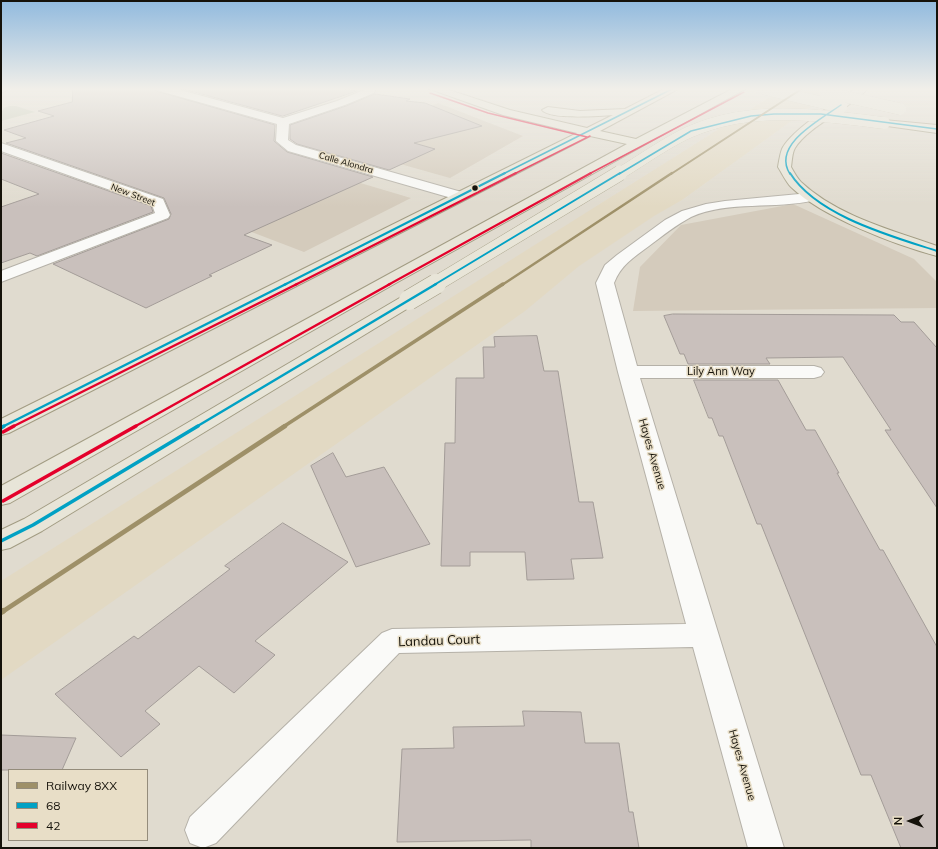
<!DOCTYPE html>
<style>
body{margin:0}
#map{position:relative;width:938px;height:849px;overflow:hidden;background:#e0dbcf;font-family:Mulish,sans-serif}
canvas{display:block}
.frame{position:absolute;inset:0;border:2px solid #15120a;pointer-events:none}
.legend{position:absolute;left:8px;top:769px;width:140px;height:72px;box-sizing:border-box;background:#e8dec7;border:1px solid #948c7b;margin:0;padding:5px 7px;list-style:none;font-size:12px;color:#15120a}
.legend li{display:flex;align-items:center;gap:8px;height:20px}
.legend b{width:20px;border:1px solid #948c7b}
.north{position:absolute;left:890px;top:801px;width:40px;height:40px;-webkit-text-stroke:3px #e8dec7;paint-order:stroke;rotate:270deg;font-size:11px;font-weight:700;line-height:16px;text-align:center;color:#15120a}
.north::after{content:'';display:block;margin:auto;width:14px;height:18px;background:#15120a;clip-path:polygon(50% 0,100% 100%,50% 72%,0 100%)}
</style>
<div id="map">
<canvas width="938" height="849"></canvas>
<div class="frame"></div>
<ul class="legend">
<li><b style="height:5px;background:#9e9068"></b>Railway 8XX</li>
<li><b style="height:5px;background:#01a1c4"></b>68</li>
<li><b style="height:5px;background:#e4002b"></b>42</li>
</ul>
<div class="north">N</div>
</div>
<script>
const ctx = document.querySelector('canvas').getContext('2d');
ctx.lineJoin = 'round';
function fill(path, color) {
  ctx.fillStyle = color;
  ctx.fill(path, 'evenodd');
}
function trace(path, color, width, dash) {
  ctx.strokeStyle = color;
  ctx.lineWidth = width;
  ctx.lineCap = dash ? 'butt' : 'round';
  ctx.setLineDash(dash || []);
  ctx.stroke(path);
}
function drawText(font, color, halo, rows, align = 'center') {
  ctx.font = font + ' Mulish,sans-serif';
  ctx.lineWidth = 3;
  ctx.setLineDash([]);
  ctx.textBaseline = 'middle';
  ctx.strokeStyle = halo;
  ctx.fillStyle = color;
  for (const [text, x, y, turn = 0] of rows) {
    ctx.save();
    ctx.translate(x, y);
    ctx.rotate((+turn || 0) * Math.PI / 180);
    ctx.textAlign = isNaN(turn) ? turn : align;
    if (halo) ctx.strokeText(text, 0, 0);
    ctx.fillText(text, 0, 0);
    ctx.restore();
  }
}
fill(new Path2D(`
 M438,103L523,136L450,178L329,144Z
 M303,166L411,198L304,252L194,210Z
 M793,204L914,259L937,282V308L633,311L640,267L681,225Z`), '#d4cbbc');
fill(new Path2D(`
 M784,88H837L682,200L654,216L579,266L525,311L1,680V581Z`), '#e2d9c3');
fill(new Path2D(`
 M9,106H16L35,112L1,121V113L4,108Z`), '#c3c8b5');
const building = new Path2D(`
 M73,88H154L156,91L275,125L274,141L287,152L373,177L244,235L272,245L209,275L212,276L146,308L53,264L169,219L171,214L164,198L6,143L26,138L4,130L54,116L38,111L72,102Z
 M180,88H337L357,91L283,116Z
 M375,94L410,99L406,101L425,103L482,126L414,143L435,149L389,170L297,144L290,139V125L346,106Z
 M1,153L151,206L153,212L37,256L30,253L1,263V207L39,194L1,179Z
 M673,314L894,315L901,322H914L937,348V508L885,430H891L843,357L766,358L770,364H688L684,354H680L664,316Z
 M537,336L544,371H558L579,502H593L603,558L571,559L574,579L527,580L525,552H470V566H441L445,443H455L456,378H484L483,347H495L494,337Z
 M694,380H778L806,430H815L839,473H837L880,550H883L937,647V848H901L871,775H861L761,524H757L723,436H719L712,418H709Z
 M333,453L346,477L384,467L430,544L356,567L311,466Z
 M283,523L348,562L255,641L275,655L234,693L199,666L145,711L160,724L121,757L55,694L134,636L138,639L230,569L225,566Z
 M523,711L581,712L585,743H619L629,812H633L639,848H531V840L397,842L402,749L454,748L453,727L524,726Z
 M1,735L76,738L62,770H1Z`);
fill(building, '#c9c0bc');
trace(building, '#a39c98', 1);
const minor = new Path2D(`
 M1,88H11L1,93Z
 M155,88H173L283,118L337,101L366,89H374L375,91L374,93L345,105L289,124L288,140L296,145L465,193L467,196L465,199H455L288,151L276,141L277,124L156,90Z
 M1,143L163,199L170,215L168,218L1,282V271L155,213L152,205L1,151Z
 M810,193L815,194L817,197L815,200C775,210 729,200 691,217C676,225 662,236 649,246C633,258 621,265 614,283L637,366H814L821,368L824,372L821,376L814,378H640L784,848H748L693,647L399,653L216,843L203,848L190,843L185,830L190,817L382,633L392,629L686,624L618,372L596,283L605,265L617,255L665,220L682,211L706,204L725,201Z`);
const major = new Path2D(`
 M427,88H443L510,110L587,128L613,115C600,116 550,120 542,110L548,107L580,111L625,109L666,88H680L600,131L636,139L734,88H747L396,283L10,503L1,505V486L627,144L590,136L9,433L1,435V419L577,133L503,115Z
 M856,88H868C851,109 809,125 795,148C792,153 792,161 791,167C794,172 797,178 801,182C837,216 892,230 937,246V256C895,245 822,217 791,187C786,182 782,173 778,167C779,161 780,154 782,149C791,130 838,101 856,88Z
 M884,120L937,125V133L880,125L878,123L880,121Z
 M409,295L415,296L418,300L415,304L42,531L10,548L1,550V530L24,519L403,296Z`);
trace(minor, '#b5b1a8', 2);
trace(major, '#a29c83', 2);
fill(minor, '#fafaf8');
fill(major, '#e8e5d8');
const majorBridgeFar2 = new Path2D(`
 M760,88L841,107
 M825,92L900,109
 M619,174C641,161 669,140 692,131C752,105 821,115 884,123`);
const majorBridgeFar1 = new Path2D(`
 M434,285L620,173`);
const majorBridge = new Path2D(`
 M409,300L436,284`);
trace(majorBridgeFar2, '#a29c83', 12, []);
trace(majorBridgeFar1, '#a29c83', 16, []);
trace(majorBridge, '#a29c83', 21, []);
trace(majorBridgeFar2, '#e8e5d8', 12);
trace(majorBridgeFar1, '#e8e5d8', 15);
trace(majorBridge, '#e8e5d8', 20);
trace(new Path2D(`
 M503,174L674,88
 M619,174L691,131L751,116L774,114H821L937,129
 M790,174C771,145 821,119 841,105`), '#01a1c4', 1.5);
trace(new Path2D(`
 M790,173C817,216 891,236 937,251
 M284,285L505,173
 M434,285L620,173`), '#01a1c4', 2);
trace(new Path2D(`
 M2,427L286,284
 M196,427L436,284`), '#01a1c4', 2.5);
trace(new Path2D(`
 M1,428L4,426
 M1,541L33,525L198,426`), '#01a1c4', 3.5);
trace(new Path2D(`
 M430,93L488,113L587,137
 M514,174L590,136
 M589,174L744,92`), '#e4002b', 1.5);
trace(new Path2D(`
 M295,285L516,173
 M388,285L591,173`), '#e4002b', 2);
trace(new Path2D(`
 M12,427L297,284
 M134,427L390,284`), '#e4002b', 2.5);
trace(new Path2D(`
 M3,432L14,426
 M3,501L136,426`), '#e4002b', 3.5);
trace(new Path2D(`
 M671,174L803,88`), '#9e9068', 2);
trace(new Path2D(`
 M502,285L672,173`), '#9e9068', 2.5);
trace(new Path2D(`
 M283,427L503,284`), '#9e9068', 3.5);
trace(new Path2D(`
 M2,612L285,426`), '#9e9068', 4.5);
trace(new Path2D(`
 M1,612L3,611`), '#9e9068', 6);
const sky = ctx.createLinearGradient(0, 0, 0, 207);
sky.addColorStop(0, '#91bade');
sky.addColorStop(0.43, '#f1efe9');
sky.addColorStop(1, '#f1efe900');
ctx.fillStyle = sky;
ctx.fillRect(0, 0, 938, 207);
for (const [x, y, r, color] of [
 [475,188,3.5,"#15120a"]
]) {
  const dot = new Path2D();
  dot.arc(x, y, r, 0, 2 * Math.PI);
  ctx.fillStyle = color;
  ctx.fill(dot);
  trace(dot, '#e8dec7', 1.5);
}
drawText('9px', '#15120a', '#e8dec7', [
 ["Calle Alondra",346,163,16],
 ["New Street",133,195,21]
]);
drawText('11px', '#15120a', '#e8dec7', [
 ["Lily Ann Way",721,372],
 ["Hayes Avenue",652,454,74],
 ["Hayes Avenue",742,765,74]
]);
drawText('13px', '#15120a', '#e8dec7', [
 ["Landau Court",439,641,-2]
]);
</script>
